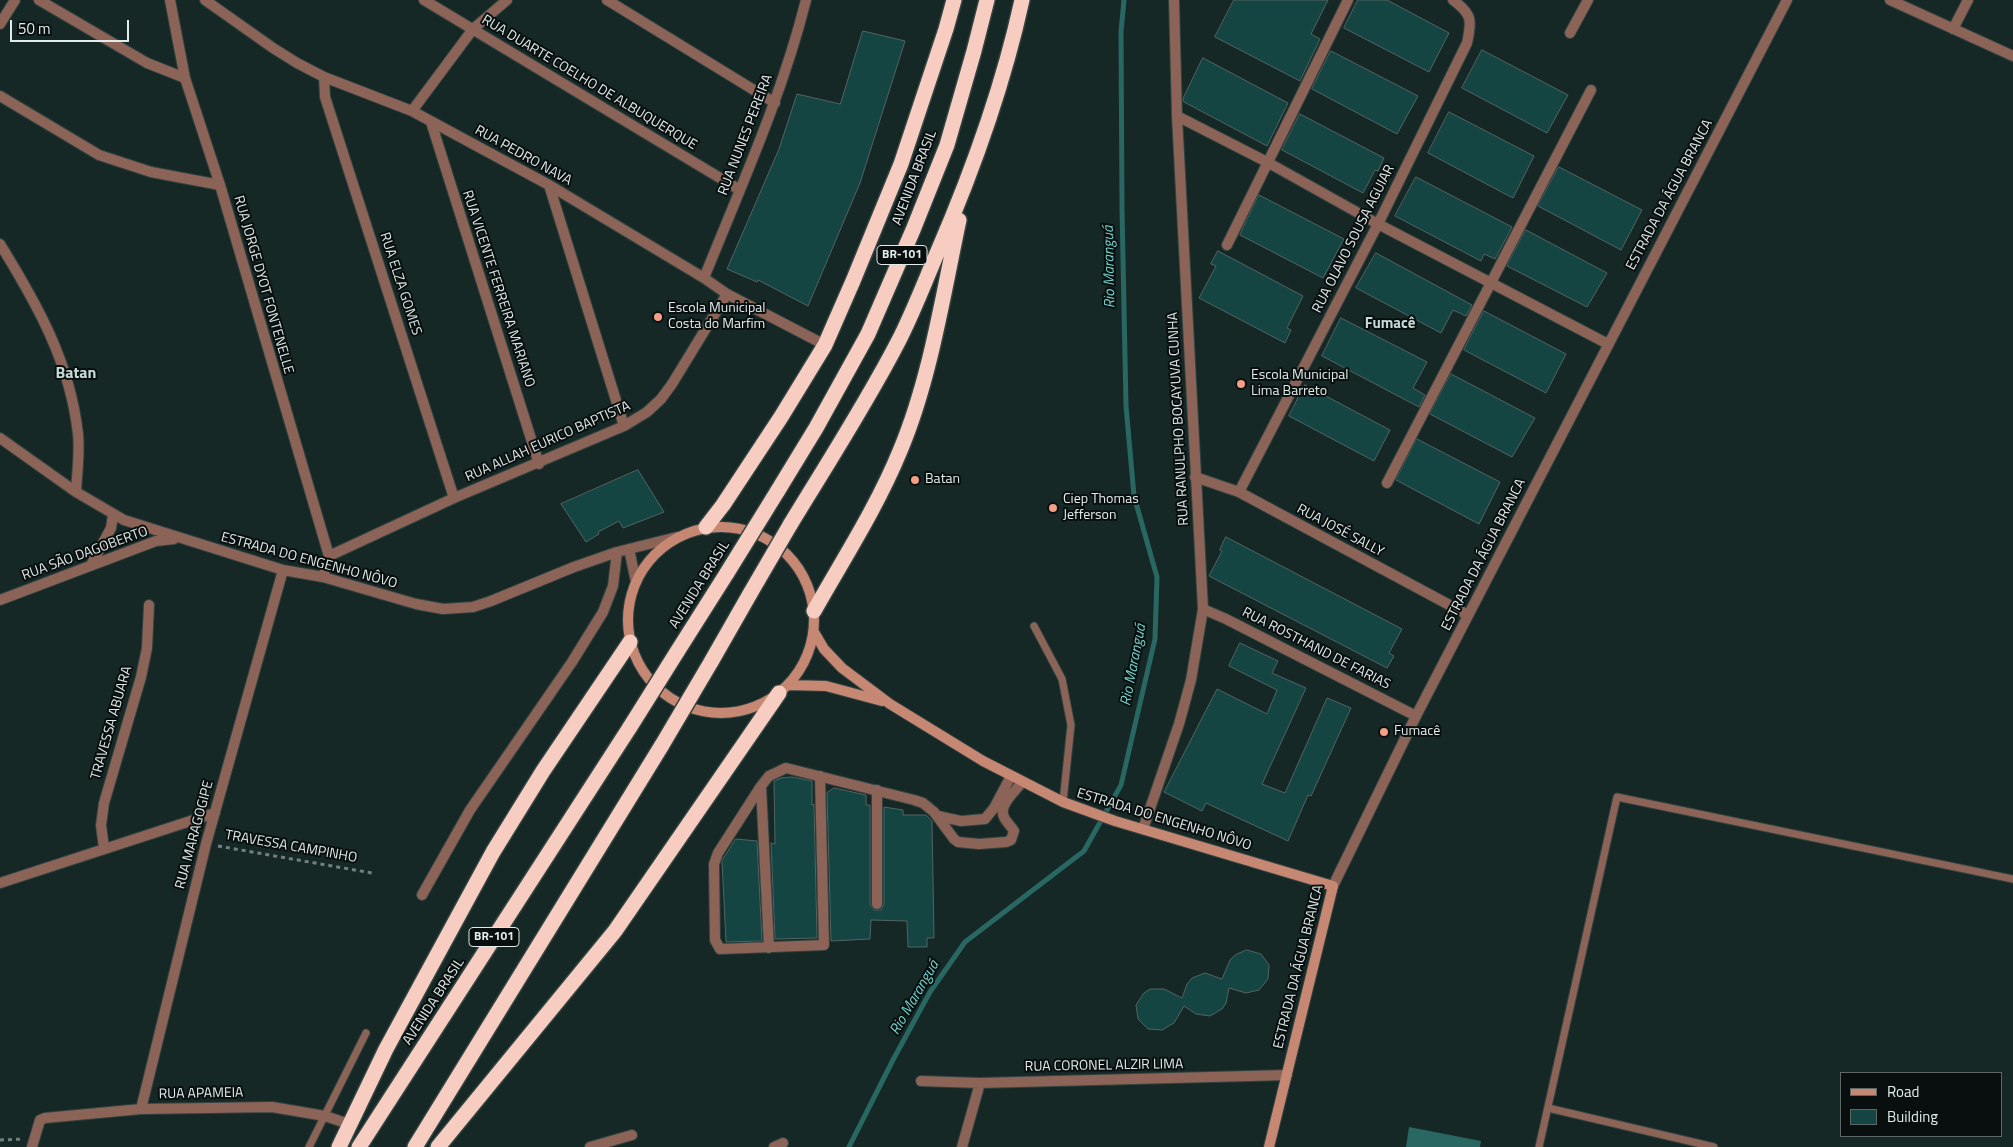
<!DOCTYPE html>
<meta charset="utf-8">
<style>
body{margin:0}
#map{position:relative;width:2013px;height:1147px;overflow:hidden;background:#162826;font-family:"Titillium Web",sans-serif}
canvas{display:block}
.legend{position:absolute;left:1840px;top:1072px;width:162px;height:65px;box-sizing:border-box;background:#080f0e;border:1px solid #5e6766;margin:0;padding:6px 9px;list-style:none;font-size:15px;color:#e0ebea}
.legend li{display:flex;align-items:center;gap:10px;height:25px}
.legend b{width:25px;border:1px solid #5e6766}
.scale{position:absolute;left:10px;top:20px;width:119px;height:22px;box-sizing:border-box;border:2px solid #e0ebea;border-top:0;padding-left:6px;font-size:15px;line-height:18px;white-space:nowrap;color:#e0ebea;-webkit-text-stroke:4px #080f0e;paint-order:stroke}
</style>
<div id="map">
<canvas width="2013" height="1147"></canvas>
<ul class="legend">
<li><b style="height:6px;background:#c68773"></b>Road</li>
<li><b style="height:14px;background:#154543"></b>Building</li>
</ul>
<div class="scale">50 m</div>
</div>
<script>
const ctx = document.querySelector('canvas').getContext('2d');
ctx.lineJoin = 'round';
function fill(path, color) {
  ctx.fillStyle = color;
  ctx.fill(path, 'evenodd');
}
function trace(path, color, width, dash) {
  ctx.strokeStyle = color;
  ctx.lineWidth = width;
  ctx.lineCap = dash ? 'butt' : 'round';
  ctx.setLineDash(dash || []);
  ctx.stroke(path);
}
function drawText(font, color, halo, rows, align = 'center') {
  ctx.font = font + ' "Titillium Web",sans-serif';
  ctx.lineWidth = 4;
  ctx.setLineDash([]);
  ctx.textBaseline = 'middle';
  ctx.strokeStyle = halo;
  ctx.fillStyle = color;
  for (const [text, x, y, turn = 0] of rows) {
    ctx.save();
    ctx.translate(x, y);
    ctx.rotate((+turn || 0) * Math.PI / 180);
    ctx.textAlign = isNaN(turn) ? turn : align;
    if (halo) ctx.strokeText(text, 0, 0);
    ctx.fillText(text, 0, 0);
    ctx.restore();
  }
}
fill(new Path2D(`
 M1409,1127L1481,1141L1480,1147H1406Z`), '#296763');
trace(new Path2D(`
 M849,1147L894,1058L930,992L965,942L1084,851L1121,785L1155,639L1157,577L1134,496L1126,406L1122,209L1121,32L1124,0`), '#296763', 5);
const building = new Path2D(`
 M1234,0H1328L1311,34L1320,39L1300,81L1215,37Z
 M1358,0H1387L1449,33L1429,72L1344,28Z
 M863,31L905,41L860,183L808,306L758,280L757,282L727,269L779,149L797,94L840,104Z
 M1482,50L1568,95L1547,133L1462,88Z
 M1331,51L1418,96L1397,134L1312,89Z
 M1203,58L1288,103L1267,146L1184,102L1183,99Z
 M1449,112L1534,156L1513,198L1428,153Z
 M1300,114L1384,158L1378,171L1375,170L1363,193L1282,150Z
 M1559,167L1642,210L1621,250L1538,206Z
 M1416,177L1512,227L1495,259L1484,254L1481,261L1395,216Z
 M1259,195L1344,239L1323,278L1240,235Z
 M1526,230L1607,273L1587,307L1507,266Z
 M1218,251L1303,296L1287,328L1291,330L1285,343L1199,298L1216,266L1211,264Z
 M1376,253L1472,305L1466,316L1453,310L1441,333L1356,288Z
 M1484,311L1566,354L1546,393L1464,350Z
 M1341,318L1427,362L1413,388L1425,395L1419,407L1322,356Z
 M1451,374L1535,418L1512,457L1430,414Z
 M1305,385L1390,430L1374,461L1289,416Z
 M1417,439L1500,482L1479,524L1396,480Z
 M638,470L664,512L623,528L619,521L598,532L599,534L586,542L561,504Z
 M1226,537L1402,629L1389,653L1394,656L1387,668L1209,576L1222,551L1220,550Z
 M1240,643L1278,661L1272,673L1306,688L1262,784L1285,793L1327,698L1351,708L1311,796L1308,795L1288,841L1206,803L1202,811L1164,792L1217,689L1267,714L1277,690L1229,666Z
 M792,777L812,781V805L814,804L817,938L775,939L771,843L775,844L774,781L781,778Z
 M834,788L866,795V805H870V904L874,910H881L884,904V807L903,810V815H926L932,821L934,938H927V947H908L907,921L871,920L870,939L831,941L827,793Z
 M736,839L757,841L762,941L726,942L722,861Z
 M1247,950L1261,954L1269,965L1268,979L1259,990L1246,993L1229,988L1226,1003L1222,1009L1210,1016L1196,1014L1184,1006L1174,1023L1162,1030L1148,1029L1138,1019L1136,1005L1144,993L1150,989H1164L1182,998L1187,984L1192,978L1205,973L1222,979L1230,960L1235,955Z`);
fill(building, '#154543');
trace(building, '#516463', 1);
const service = new Path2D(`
 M1034,626L1062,679L1071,725L1063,802
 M1548,1108L1714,1147
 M309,1147L366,1033
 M1539,1147L1617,797L2013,879`);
const minor = new Path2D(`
 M39,0L147,63L185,78
 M170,0L185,78L220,185L329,556L323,577
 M205,0L273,48L297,63L324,77L412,111L549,185L704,278L727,294L825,345
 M424,0L740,190
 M607,0L775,103
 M1890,0L2013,56
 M0,24L15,0
 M1953,29L1968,0
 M1570,33L1588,0
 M324,77L325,97L454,498
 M0,96L99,155L151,172L220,185
 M412,111L473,29L507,0
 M1177,116L1267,162L1378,224L1608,344
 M431,122L539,464
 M549,185L624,426
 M0,244C37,304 70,362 78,434C80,452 77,473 76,492
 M1227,245L1348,0
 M704,278C741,186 782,96 806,0
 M0,438L76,492L124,520L283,570L323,577L416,604L443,609L473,607L491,601L574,567L617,552L677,537
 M1195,477L1239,492L1468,615
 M1387,483L1591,90
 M1239,492L1378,224L1467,43C1472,20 1472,14 1453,0
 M629,549L636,582
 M329,556L454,498L624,426L647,412L661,399L672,384L727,294
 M91,565L111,528L113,515
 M0,600L156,541L174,539
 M1203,609L1226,619L1416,716
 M820,776L824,945L720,949L715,940L714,864L718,853L761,786L769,776L786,768L914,800L923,803L934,812L954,839L958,842L979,844L1006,842L1011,840L1014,831C1011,826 1006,822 1004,817C998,805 1016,791 1022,782
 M761,786L769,948
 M877,790V904
 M938,816L961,821L985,819L994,808L1011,776
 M1143,829L1179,724L1191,680L1203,609L1177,116L1174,0
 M104,848L101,825L104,803L141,677L147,648L149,605
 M0,883L215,813
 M422,895L470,810L572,662L603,612L613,586L617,552
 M921,1081L980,1083L1287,1075
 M141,1109L206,844L283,570
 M32,1147L40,1120L45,1118L141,1109L272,1107L325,1116L349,1124
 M590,1147L632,1135
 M774,1147L783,1143
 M962,1147L980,1083`);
const tertiary = new Path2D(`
 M1333,886L1416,716L1787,0`);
const secondary = new Path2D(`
 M628 620a93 93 0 1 1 186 0a93 93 0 1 1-186 0Z
 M814,632L824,649L842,668L890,704L983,761L1063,802L1115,821L1333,886L1269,1147
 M788,685L826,686L882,701`);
const motorway = new Path2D(`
 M777,492L816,428L868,334L913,230L947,145L974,51L987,0
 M790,525C827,464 866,404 898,342C913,313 925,281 938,251C973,170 1003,87 1022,0
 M706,527L723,505L781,417L825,345L853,281L901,164L946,29L954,0
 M814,611C844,558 877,507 900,451C930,380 943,295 959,220
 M677,652L727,573
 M711,662L751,592
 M339,1147L386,1049L493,852L543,771L630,642
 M359,1147L630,727
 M415,1147L662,745
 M438,1147L615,931L779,693`);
trace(service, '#324341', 9);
trace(minor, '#324341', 12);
trace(tertiary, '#324341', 12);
trace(secondary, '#324341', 12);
trace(motorway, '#324341', 18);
trace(new Path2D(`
 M218,846L372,873
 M0,1140L23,1139`), '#71807e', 3, [4, 4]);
trace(service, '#8b6357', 7);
trace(minor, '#8b6357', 10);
trace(tertiary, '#8b6357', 10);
trace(secondary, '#c68773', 10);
trace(motorway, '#f6cdc0', 15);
const motorwayBridge = new Path2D(`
 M727,573L777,492
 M751,592L790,525
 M630,727L677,652
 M662,745L711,662`);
trace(motorwayBridge, '#324341', 18, []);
trace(motorwayBridge, '#f6cdc0', 15);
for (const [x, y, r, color] of [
 [658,317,5,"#f39f85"],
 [1241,384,5,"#f39f85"],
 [915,480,5,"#f39f85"],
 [1053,508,5,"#f39f85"],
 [1384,732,5,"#f39f85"]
]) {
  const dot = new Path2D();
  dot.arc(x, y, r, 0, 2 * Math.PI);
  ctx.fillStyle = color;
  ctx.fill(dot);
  trace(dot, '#080f0e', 2);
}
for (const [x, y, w] of [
 [902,255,50],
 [494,937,50]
]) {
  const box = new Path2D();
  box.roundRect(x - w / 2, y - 9.5, w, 19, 4);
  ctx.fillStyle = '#080f0e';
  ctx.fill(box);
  trace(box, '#e0ebea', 1);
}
drawText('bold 12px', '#e0ebea', null, [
 ["BR-101",902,255],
 ["BR-101",494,937]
]);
drawText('14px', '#e0ebea', '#080f0e', [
 ["RUA DUARTE COELHO DE ALBUQUERQUE",589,83,31],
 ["RUA NUNES PEREIRA",746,135,-69],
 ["RUA PEDRO NAVA",523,156,29],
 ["AVENIDA BRASIL",915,178,-69],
 ["ESTRADA DA ÁGUA BRANCA",1670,195,-62],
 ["RUA OLAVO SOUSA AGUIAR",1354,239,-63],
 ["RUA ELZA GOMES",400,284,72],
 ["RUA JORGE DYOT FONTENELLE",263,285,74],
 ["RUA VICENTE FERREIRA MARIANO",498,289,72],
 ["RUA RANULPHO BOCAYUVA CUNHA",1179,419,-93],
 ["RUA ALLAH EURICO BAPTISTA",548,442,-24],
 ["RUA JOSÉ SALLY",1340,531,28],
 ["RUA SÃO DAGOBERTO",85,554,-20],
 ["ESTRADA DA ÁGUA BRANCA",1484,555,-63],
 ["ESTRADA DO ENGENHO NÔVO",309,561,15],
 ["AVENIDA BRASIL",700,585,-58],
 ["RUA ROSTHAND DE FARIAS",1316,649,27],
 ["TRAVESSA ABUARA",112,723,-74],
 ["ESTRADA DO ENGENHO NÔVO",1164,820,17],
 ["RUA MARAGOGIPE",195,835,-75],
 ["TRAVESSA CAMPINHO",291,847,10],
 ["ESTRADA DA ÁGUA BRANCA",1299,967,-76],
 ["AVENIDA BRASIL",434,1002,-57],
 ["RUA CORONEL ALZIR LIMA",1104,1066,-1],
 ["RUA APAMEIA",201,1094,-1]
]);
drawText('14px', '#e0ebea', '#080f0e', [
 ["Escola Municipal",668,309],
 ["Costa do Marfim",668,325],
 ["Escola Municipal",1251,376],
 ["Lima Barreto",1251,392],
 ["Batan",925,480],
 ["Ciep Thomas",1063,500],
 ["Jefferson",1063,516],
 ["Fumacê",1394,732]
], 'left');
drawText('italic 15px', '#72d5ce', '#080f0e', [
 ["Rio Maranguá",1110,267,-91],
 ["Rio Maranguá",1134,665,-79],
 ["Rio Maranguá",915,998,-60]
]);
drawText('bold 15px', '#c6dbd9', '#080f0e', [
 ["Fumacê",1390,324]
]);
drawText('bold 16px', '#c6dbd9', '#080f0e', [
 ["Batan",76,374]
]);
</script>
